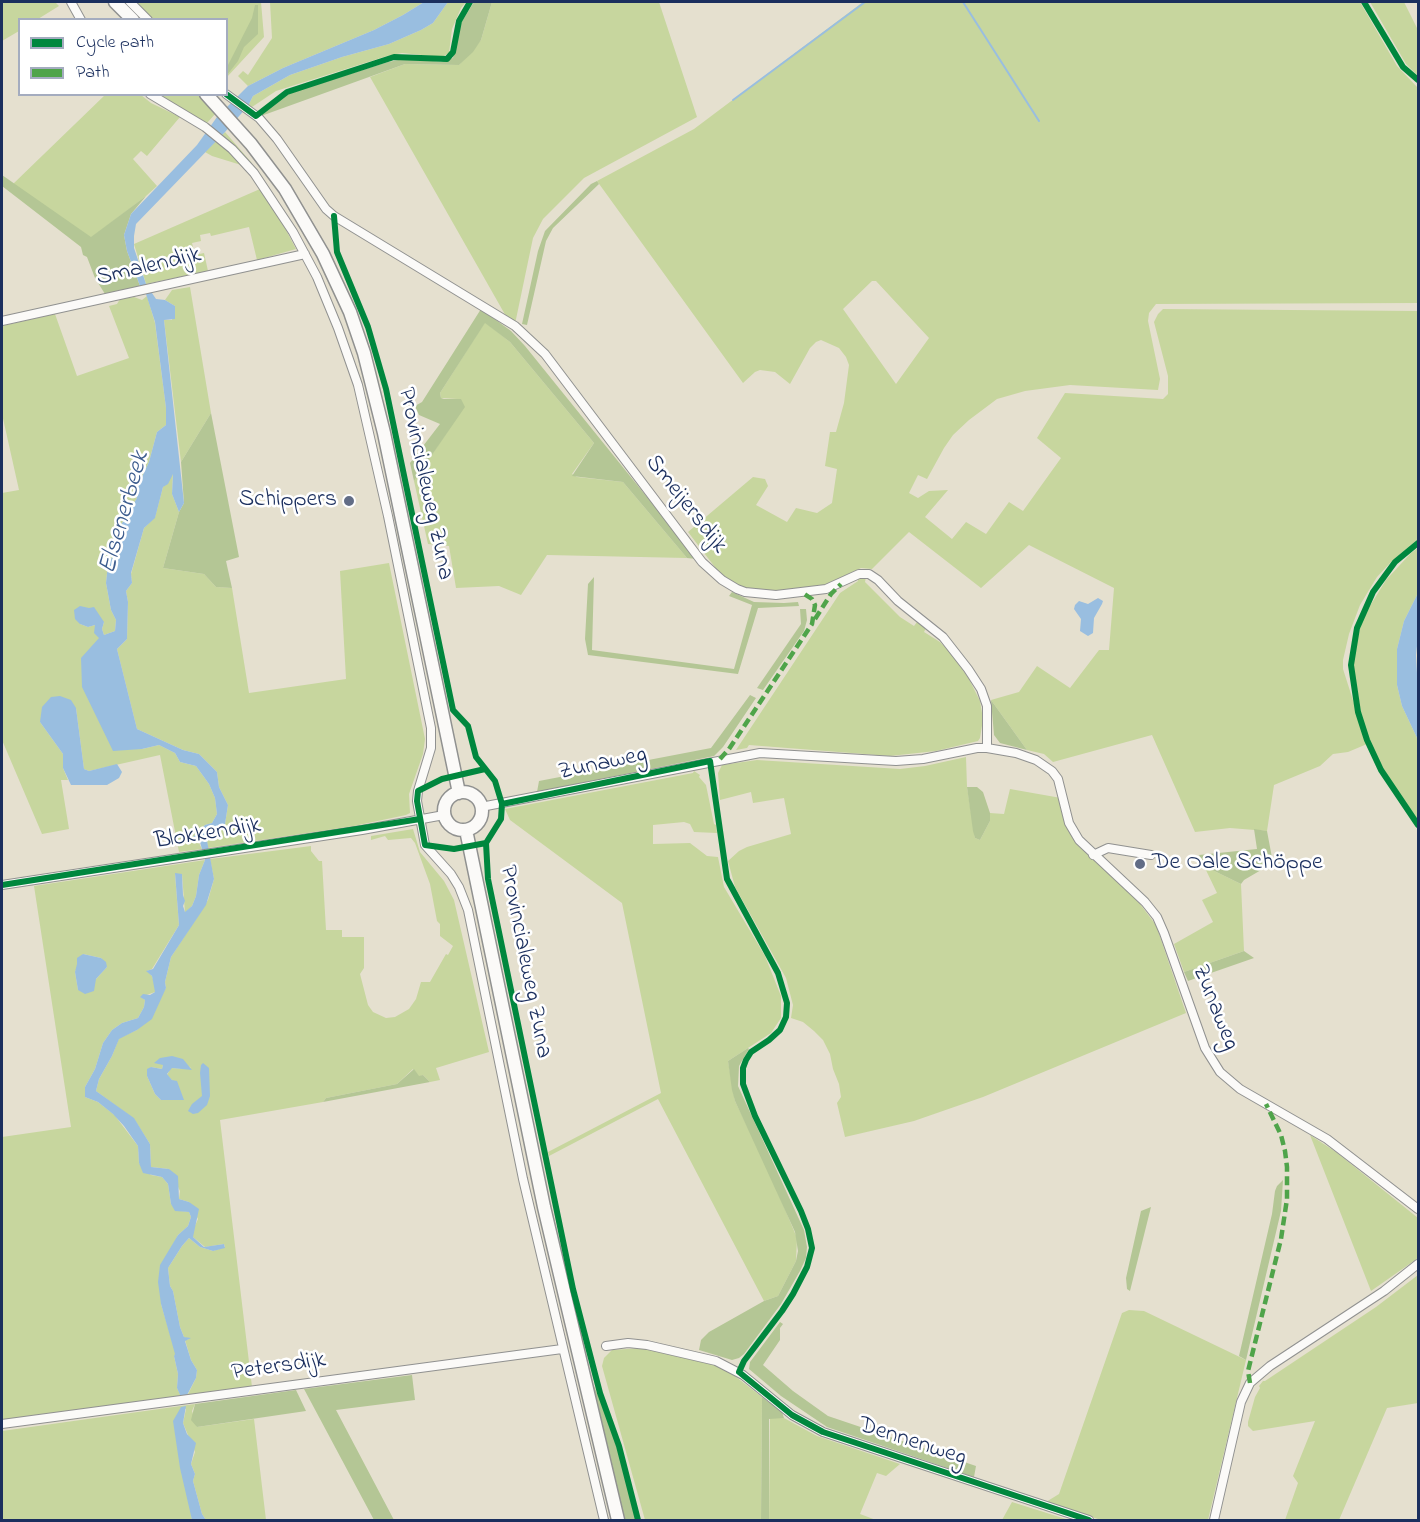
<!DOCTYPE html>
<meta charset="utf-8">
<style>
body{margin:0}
#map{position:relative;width:1420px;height:1522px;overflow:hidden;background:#e5e0cf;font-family:"Indie Flower",sans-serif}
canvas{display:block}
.frame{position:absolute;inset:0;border:3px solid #1b2f5e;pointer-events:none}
.legend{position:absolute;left:18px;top:18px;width:210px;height:78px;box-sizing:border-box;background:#fff;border:2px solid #a4acbf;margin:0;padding:8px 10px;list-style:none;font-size:18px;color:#1b2f5e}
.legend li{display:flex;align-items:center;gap:12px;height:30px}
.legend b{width:30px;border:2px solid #a4acbf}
</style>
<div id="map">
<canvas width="1420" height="1522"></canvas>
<div class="frame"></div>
<ul class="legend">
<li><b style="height:8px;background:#00873e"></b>Cycle path</li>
<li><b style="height:8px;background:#4fa44a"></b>Path</li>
</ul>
</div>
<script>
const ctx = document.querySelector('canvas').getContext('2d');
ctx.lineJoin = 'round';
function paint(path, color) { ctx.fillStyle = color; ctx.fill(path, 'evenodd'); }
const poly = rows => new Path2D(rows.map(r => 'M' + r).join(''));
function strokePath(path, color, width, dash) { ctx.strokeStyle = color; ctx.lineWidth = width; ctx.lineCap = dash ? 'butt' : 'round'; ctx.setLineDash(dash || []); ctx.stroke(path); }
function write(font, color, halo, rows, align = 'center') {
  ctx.font = font + ' "Indie Flower",sans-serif'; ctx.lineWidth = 5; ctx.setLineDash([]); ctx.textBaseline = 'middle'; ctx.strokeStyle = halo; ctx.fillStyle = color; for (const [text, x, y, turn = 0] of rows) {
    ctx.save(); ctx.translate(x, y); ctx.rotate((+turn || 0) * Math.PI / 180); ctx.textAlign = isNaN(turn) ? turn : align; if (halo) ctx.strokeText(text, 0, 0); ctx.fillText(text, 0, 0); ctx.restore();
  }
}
paint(poly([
 [2,2,55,2,59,6,38,19,20,20,19,31,2,41],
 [132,2,261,2,264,37,227,77,226,20,150,19],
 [270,2,424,2,403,15,374,30,283,68,248,86,238,76,243,71,248,75,272,38],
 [448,2,466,2,461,8,452,29,449,53,442,57,402,53,387,56,276,91,252,107,248,106,253,96,290,75,342,57,389,44,421,30,433,23],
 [492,2,659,2,697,117,584,178,543,219,533,238,515,324,507,318,370,77,405,64,459,65,481,40],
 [863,2,1360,2,1397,66,1418,88,1418,303,1156,304,1149,313,1148,321,1160,379,1158,390,1070,385,1025,391,997,399,969,420,953,435,944,448,927,479,918,475,909,493,918,498,929,491,948,490,925,517,952,539,966,522,986,534,1009,502,1023,511,1061,458,1037,438,1065,393,1163,399,1168,394,1168,376,1154,322,1158,314,1163,309,1418,311,1418,539,1391,562,1377,577,1360,605,1349,634,1343,660,1343,669,1367,744,1348,752,1333,754,1320,766,1274,785,1267,831,1230,828,1195,832,1152,735,1053,762,1044,754,1027,750,991,700,1019,692,1037,666,1070,688,1099,650,1109,650,1114,588,1029,545,981,588,909,532,872,569,861,568,820,587,775,592,753,591,749,588,743,590,721,575,688,532,753,477,765,479,768,486,756,505,787,522,796,508,817,513,832,503,837,469,825,466,830,432,836,432,844,403,849,365,846,357,839,348,821,340,816,342,810,348,790,384,775,372,760,370,755,372,743,383,597,181,694,129],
 [872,281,876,281,929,338,896,384,843,309],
 [1370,2,1404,2,1418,30,1418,76,1406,64],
 [105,95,141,95,151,103,180,117,147,156,141,151,133,159,157,186,146,196,91,238,13,184],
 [155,95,198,95,216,113,207,123],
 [225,132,251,162,254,169,212,156,205,152],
 [260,189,285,228,296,249,257,260,249,227,211,236,210,233,200,235,201,241,192,243,195,255,204,253,208,271,146,284,134,244],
 [190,287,211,413,181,462,164,320,172,320,175,306,165,300,172,290],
 [147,296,155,323,166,408,166,425,157,432,149,462,141,479,133,490,137,498,121,525,115,553,108,564,106,583,111,610,116,620,115,631,104,635,102,629,104,622,80,624,88,627,95,625,142,749,159,745,175,753,180,762,196,766,209,784,215,798,217,814,212,823,205,825,191,840,197,839,202,849,179,852,160,755,89,771,84,769,76,708,40,722,63,754,63,768,68,780,61,780,69,829,42,834,2,740,2,493,19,490,2,414,2,326,55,314,77,376,129,358,109,306,117,304,120,299,134,297,142,300],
 [485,322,510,342,594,443,572,474,577,477,623,482,687,558,547,555,521,595,499,586,456,588,449,546,428,544,414,481,449,429,457,399,441,398,440,393],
 [173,472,172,494,179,512,163,568,204,574,216,587,232,588,249,693,346,679,340,571,389,563,425,739,423,754,409,794,410,813,406,815,354,826,208,848,206,835,216,832,225,824,228,805,219,787,217,772,199,754,183,750,137,729,117,649,127,639,128,602,126,591,132,583,131,574,144,528,155,517,163,487],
 [1418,548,1418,593,1404,621,1397,649,1397,685,1402,706,1418,740,1418,821,1384,770,1368,739,1361,713,1353,664,1355,645,1362,622,1370,606,1386,580,1411,553],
 [857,577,866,577,865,582,900,617,914,626,917,622,926,628,924,632,940,642,951,653,969,679,980,701,983,719,980,738,978,741,936,751,890,756,749,745,747,748,736,750,840,593,858,581],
 [966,757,967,787,975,838,980,840,990,821,990,813,1004,814,1010,789,1061,798,1067,826,1075,840,1140,904,1156,925,1186,1013,983,1097,914,1121,845,1137,837,1103,841,1097,839,1084,833,1069,830,1054,823,1040,814,1031,803,1022,791,1018,793,1005,786,978,735,887,728,861,739,851,747,847,791,834,784,798,753,803,751,792,720,800,718,773,722,765,757,760,900,769,925,766],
 [694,771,700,775,699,777,706,785,714,824,716,825,717,833,694,832,690,824,684,822,653,825,653,844,690,843,707,856,718,857,724,887,765,956,781,996,781,1018,771,1033,728,1061,735,1101,769,1171,797,1238,796,1261,778,1296,764,1301,658,1099,549,1156,548,1152,661,1093,622,903,510,820,505,809,693,773],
 [413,829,420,852,444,881,454,900,489,1052,436,1068,440,1080,430,1082,423,1075,419,1077,413,1069,397,1084,326,1098,323,1102,220,1120,252,1387,187,1396,196,1378,197,1370,191,1360,185,1340,189,1339,184,1337,180,1327,173,1291,170,1286,168,1268,182,1246,189,1238,200,1247,213,1251,225,1247,224,1244,205,1247,193,1237,193,1230,198,1219,189,1202,179,1199,180,1191,169,1169,151,1167,150,1144,134,1119,96,1091,99,1079,112,1056,119,1038,137,1030,166,988,165,982,171,957,208,900,214,879,210,859,311,846,311,851,319,861,322,861,326,930,342,930,342,937,364,937,364,968,360,974,368,1005,373,1012,386,1018,395,1017,409,1009,416,999,421,982,430,982,446,954,448,955,453,946,440,936,440,924,437,921,430,884,415,843,411,838,388,840,385,836,371,840,371,836],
 [163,1065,191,1067,187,1069,171,1068,167,1075,172,1080,183,1100,161,1100,155,1094,147,1076,151,1067,162,1069],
 [205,860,199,875,196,896,192,906,185,913,182,874,175,874,179,925,152,969,147,971,152,976,155,986,155,992,141,997,145,1000,144,1007,138,1018,122,1023,112,1030,103,1043,95,1069,85,1087,85,1097,98,1102,121,1120,116,1117,138,1146,139,1163,151,1175,162,1177,168,1184,171,1204,181,1211,189,1212,191,1217,188,1226,178,1235,172,1248,161,1304,176,1354,174,1356,178,1374,177,1388,181,1396,2,1420,2,1137,71,1127,34,886],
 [83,954,101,958,107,967,96,979,78,990,75,972],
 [1204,866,1241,884,1244,951,1184,972,1174,944,1213,922,1202,900,1217,893],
 [1310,1135,1336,1152,1418,1218,1418,1258,1371,1291],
 [1418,1275,1418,1403,1387,1408,1339,1520,1285,1520,1298,1483,1293,1476,1315,1421,1253,1431,1248,1426,1248,1422,1255,1397,1260,1388,1259,1386,1263,1381,1265,1381,1376,1307],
 [1129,1310,1144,1311,1246,1360,1208,1520,1101,1520,1046,1502,1059,1494,1122,1313],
 [642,1348,723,1367,762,1397,761,1520,645,1520,602,1366,604,1358,612,1350],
 [195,1404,192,1411,197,1427,254,1419,266,1520,206,1520,202,1514,193,1481,195,1474,191,1464,195,1452,183,1423,186,1409,181,1407,192,1520,2,1520,2,1431],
 [770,1417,784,1418,817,1436,900,1464,886,1476,877,1473,860,1514,876,1520,769,1520],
 [1012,1502,1069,1520,1002,1520]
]), '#c7d69e');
paint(poly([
 [474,2,492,2,481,40,473,52,459,65,405,64,261,116,273,104,290,93,388,62,409,58,441,62,453,58,461,23],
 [255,5,258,5,258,34,244,47,238,61,227,75,227,67,252,18],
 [2,175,91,237,146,196,131,214,124,235,127,251,140,286,105,294,95,278,87,257,83,255,81,247,2,186],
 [597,181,599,184,553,228,546,241,527,325,522,324,538,251,545,231,591,184],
 [481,309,511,331,525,346,697,559,687,558,623,482,572,476,594,443,510,342,485,323,440,393,441,398,444,399,461,399,465,407,414,481,410,463,440,424,419,415,415,406,422,402],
 [211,413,239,557,226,561,232,588,216,587,204,574,163,568,179,512,184,503,181,462],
 [594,577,592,650,734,669,752,605,729,596,732,592,754,602,784,603,798,602,799,606,758,608,738,674,588,655,585,639,588,584],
 [800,609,806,609,807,620,804,631,763,690,757,688,801,624],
 [750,695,756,698,723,747,714,756,537,792,539,781,711,748],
 [991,700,1027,750,1000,743,994,735],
 [967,787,977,787,983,792,990,813,990,821,980,840,975,838,973,831],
 [1254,829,1267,831,1273,863,1244,880,1241,884,1204,866,1199,855,1257,849],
 [1244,951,1254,958,1188,981,1184,972],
 [748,1048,749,1049,739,1066,738,1086,804,1230,807,1247,806,1258,800,1271,781,1304,744,1354,739,1358,732,1360,699,1350,701,1340,709,1332,764,1301,778,1296,796,1261,798,1251,795,1232,735,1101,732,1090,728,1061],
 [414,1069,419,1076,423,1075,430,1082,323,1102,326,1098,397,1084],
 [1283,1180,1281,1211,1246,1360,1239,1356,1272,1214,1275,1191,1277,1186],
 [1151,1207,1130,1291,1127,1289,1126,1278,1141,1211],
 [780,1322,783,1324,780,1328,780,1340,763,1365,793,1391,828,1416,976,1466,974,1477,827,1427,781,1396,749,1369,750,1362],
 [412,1375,415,1400,336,1410,394,1520,374,1520,304,1389],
 [593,1384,604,1409,618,1451,636,1520,625,1520],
 [296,1390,306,1411,197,1427,191,1420,195,1404],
 [762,1397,782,1412,784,1418,769,1419,769,1520,761,1520]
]), '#b4c695');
paint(poly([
 [424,2,448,2,433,23,421,30,389,44,342,57,290,75,253,96,248,106,225,132,136,224,134,236,134,248,146,284,156,299,165,300,175,306,175,319,164,320,184,503,179,512,172,494,173,474,168,484,163,487,155,518,144,528,131,573,132,583,126,591,128,602,127,639,117,649,137,729,183,750,199,754,217,772,219,787,228,805,225,824,216,832,206,835,214,879,206,905,171,957,165,982,166,988,152,1019,137,1030,119,1039,112,1056,99,1079,96,1091,134,1118,150,1144,151,1167,169,1169,178,1176,179,1199,189,1202,199,1209,193,1237,204,1247,224,1244,225,1248,213,1251,200,1247,189,1238,182,1246,168,1268,170,1286,173,1291,180,1327,184,1337,191,1338,185,1341,191,1360,197,1370,196,1378,186,1397,181,1397,177,1388,178,1374,174,1356,175,1354,161,1304,158,1282,160,1265,178,1235,188,1226,191,1217,189,1212,175,1211,171,1204,168,1184,162,1177,143,1173,139,1163,138,1146,124,1126,113,1114,98,1102,85,1097,85,1087,95,1069,103,1043,112,1030,122,1023,138,1018,144,1007,145,1000,140,997,143,994,150,995,155,992,152,976,146,971,153,969,179,925,175,873,182,874,183,895,185,901,183,906,185,912,192,906,196,896,199,875,205,860,200,842,197,839,190,840,205,825,212,823,217,814,215,798,209,784,196,766,180,762,175,753,159,745,142,749,113,751,82,687,81,658,99,638,94,633,95,625,88,627,80,624,75,619,74,610,80,606,89,608,94,607,104,622,102,629,104,635,115,631,116,620,111,610,106,583,108,564,115,553,121,525,137,498,133,490,141,479,149,462,157,432,166,425,166,408,155,322,146,294,140,286,127,251,124,235,131,214,197,145,217,117,248,86,283,68,374,30,403,15],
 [1418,593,1418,637,1416,655,1418,691,1418,740,1402,706,1397,685,1397,649,1404,621],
 [1098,598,1103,601,1102,604,1094,618,1093,633,1088,636,1080,631,1081,619,1074,609,1075,605,1079,601,1088,604],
 [60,696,71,700,76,708,84,769,89,771,117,764,122,772,119,778,107,785,71,785,63,768,63,754,40,722,42,707,51,697],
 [83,954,101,958,106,962,107,967,96,979,94,991,85,994,78,990,75,972,77,964,77,958],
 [172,1056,183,1059,192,1070,172,1068,167,1074,172,1080,177,1081,184,1100,161,1100,155,1094,147,1076,147,1069,151,1067,162,1069,163,1065,154,1063,160,1058],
 [203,1063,209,1068,210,1096,207,1105,198,1113,193,1114,188,1111,192,1104,202,1096,200,1073,201,1065],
 [186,1406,183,1423,187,1434,196,1443,191,1464,195,1474,193,1481,202,1514,206,1520,192,1520,180,1468,173,1421,181,1407]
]), '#99bee0');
strokePath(poly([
 [963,2,1039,121],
 [733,100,865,2]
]), '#99bee0', 2);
const street = poly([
 [71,2,81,20],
 [130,2,148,20],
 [150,94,205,127,232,149,254,173,293,232,317,277,338,328,358,385,388,516,431,728,431,748,418,791,417,801,425,845,451,874,459,887,468,910,523,1179,604,1520],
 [226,94,259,118,277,139,326,209,334,216,515,326,545,354,702,562,722,580,737,589,745,592,776,595,826,589,859,574,869,574,878,580,898,601,943,637,968,669,981,689,987,706,987,748],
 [2,321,305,254],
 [481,807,760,753,896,761,923,759,977,748,987,748,1016,753,1036,760,1052,771,1058,779,1069,823,1079,840,1145,902,1157,917,1164,933,1205,1048,1220,1072,1240,1089,1327,1139,1418,1209],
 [1093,855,1108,848,1151,855],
 [2,885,362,830,444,815],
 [606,1346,628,1343,647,1345,716,1361,743,1375,792,1415,823,1432,1089,1520],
 [2,1424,562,1349],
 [1214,1520,1241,1402,1250,1383,1270,1366,1384,1291,1418,1264]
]);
const primary = poly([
 [115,2,133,20],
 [206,94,251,144,285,189,323,254,350,312,364,353,384,433,459,793],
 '444 811a19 19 0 1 1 38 0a19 19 0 1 1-38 0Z',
 [466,830,544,1207,618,1520]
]);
strokePath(street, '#909190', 10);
strokePath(primary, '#909190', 15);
strokePath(street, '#fbfaf8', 8);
strokePath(primary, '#fbfaf8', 12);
strokePath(poly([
 [815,619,831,594,841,584],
 [720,759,729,749,812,624,815,605,812,599,803,593],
 [1250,1383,1248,1371,1281,1239,1287,1199,1287,1167,1285,1151,1281,1135,1266,1104]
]), '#4fa44a', 4.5, [9, 4.5]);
strokePath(poly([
 [1364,2,1403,67,1418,80],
 [226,94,256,116,287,92,394,57,447,59,453,52,459,21,470,2],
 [334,216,337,252,368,327,386,389,453,710,468,726,476,757,495,781,502,804,501,819,486,843,488,879,573,1289,600,1393,619,1446,638,1520],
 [1418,543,1395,562,1373,592,1357,628,1351,665,1358,712,1367,740,1381,770,1418,825],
 [485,769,442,779,418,791,417,801,425,845,454,849,486,843],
 [502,804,710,761,727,879,778,973,787,1003,786,1017,780,1030,769,1040,751,1052,746,1060,743,1068,743,1084,755,1116,801,1211,808,1229,812,1248,807,1267,793,1294,782,1311,744,1361,739,1372,792,1415,823,1432,1089,1520],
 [2,885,420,819]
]), '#00873e', 6);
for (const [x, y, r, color] of [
 [349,501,6,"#626d86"],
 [1140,864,6,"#626d86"]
]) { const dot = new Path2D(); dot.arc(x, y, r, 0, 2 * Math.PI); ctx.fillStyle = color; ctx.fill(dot); strokePath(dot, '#fff', 2); }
write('24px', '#1b2f5e', '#fff', [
 ["Smalendijk",149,268,-13],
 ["Provincialeweg Zuna",424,484,78],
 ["Smeijersdijk",685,505,52],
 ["Zunaweg",603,765,-12],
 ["Blokkendijk",208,835,-9],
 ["Provincialeweg Zuna",524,962,79],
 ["Zunaweg",1214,1008,68],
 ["Petersdijk",279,1368,-8],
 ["Dennenweg",912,1443,18]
]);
write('24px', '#1b2f5e', '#fff', [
 ["Schippers",337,501],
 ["De Oale Schöppe",1152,864,"left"]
], 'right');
write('italic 26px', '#3c5c8e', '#fff', [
 ["Elsenerbeek",126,513,-74]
]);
</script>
